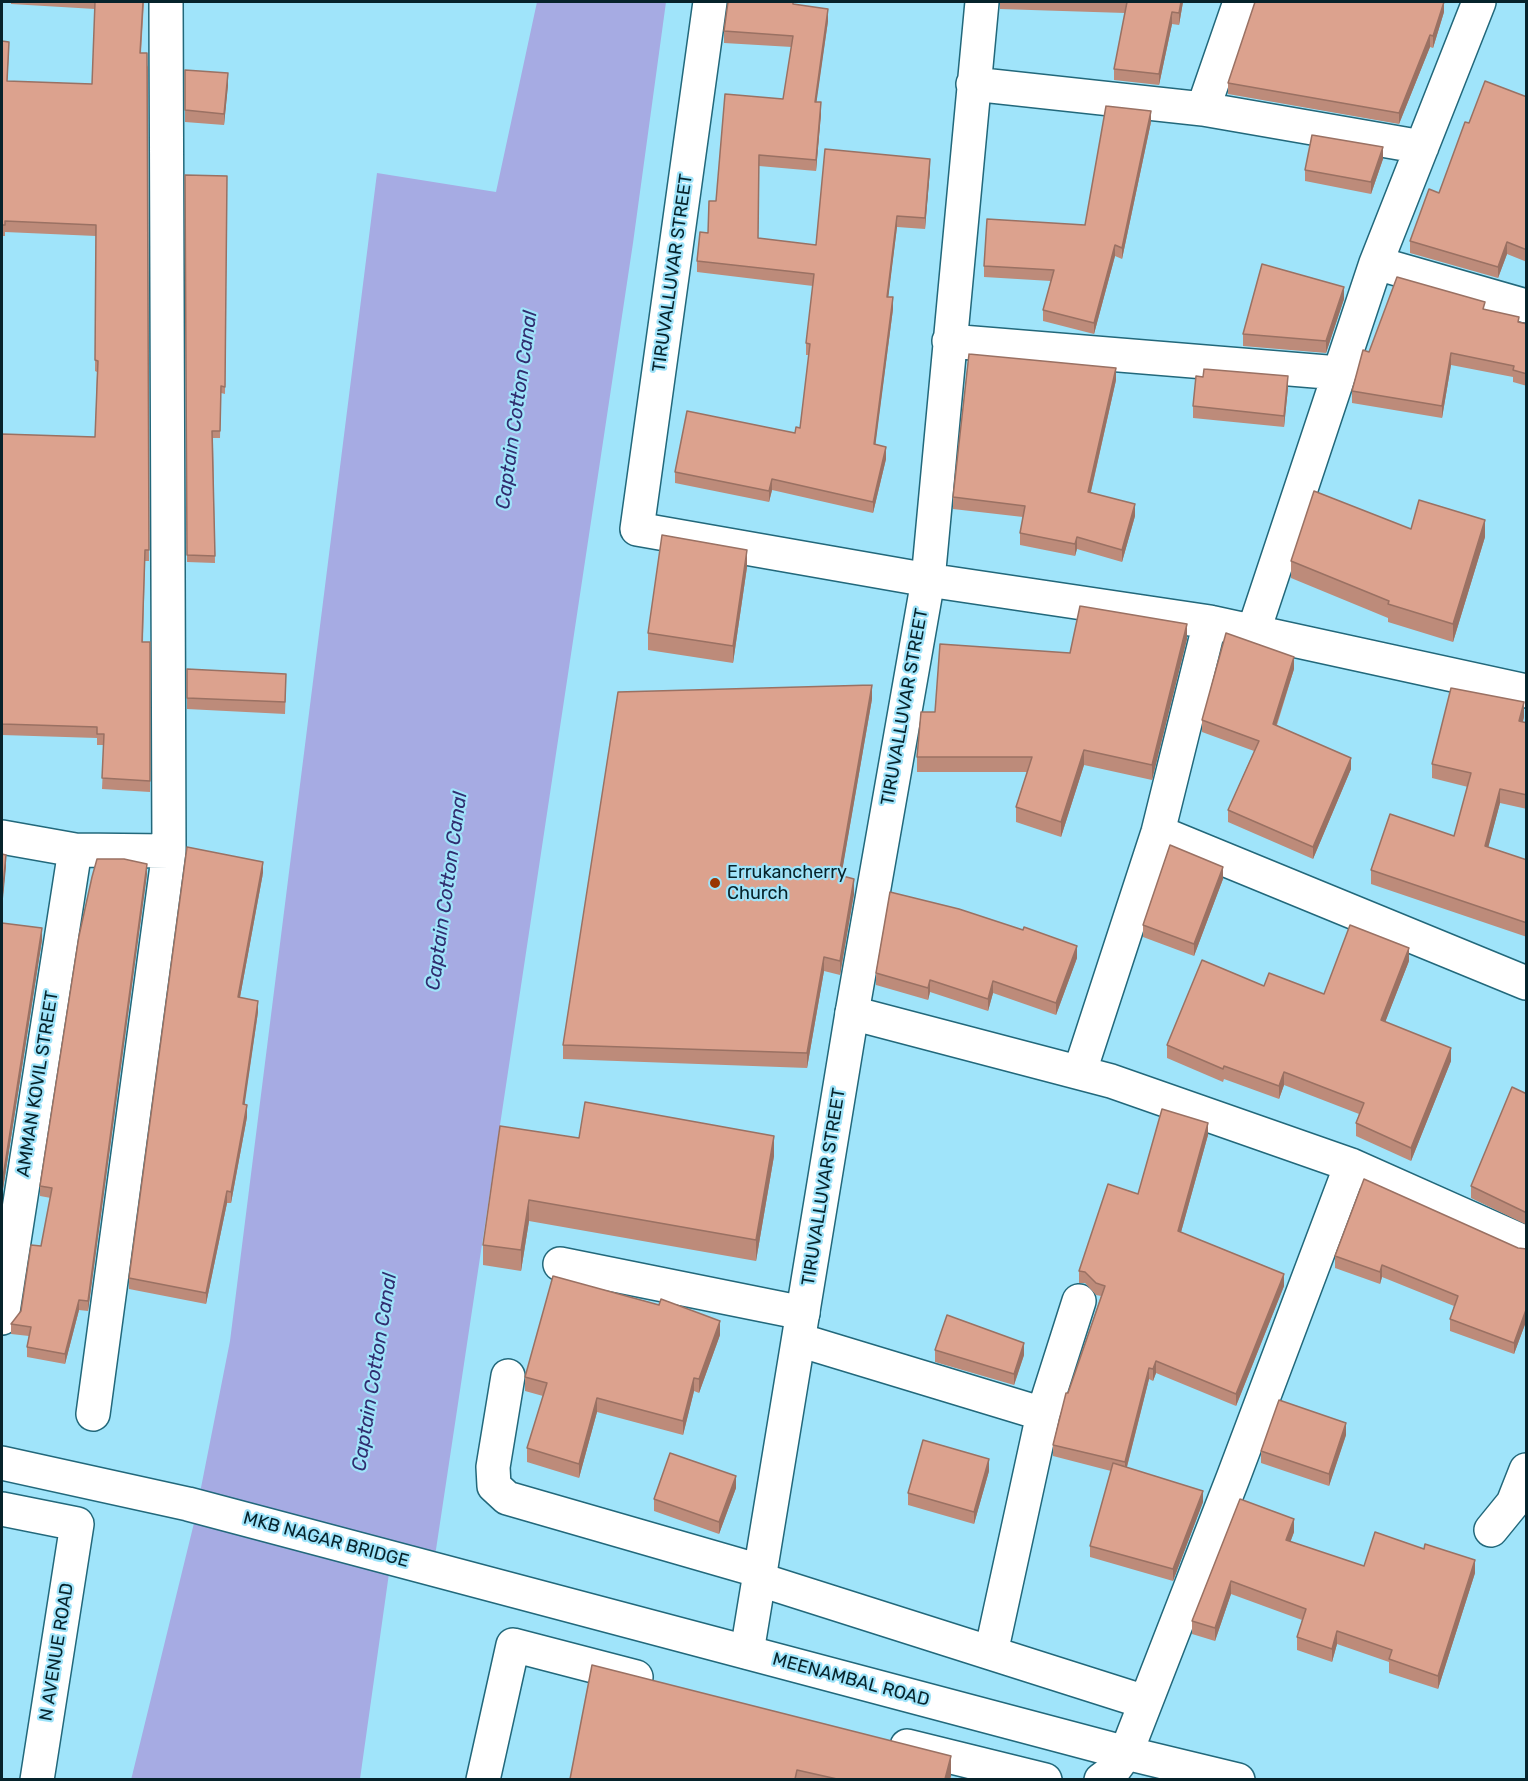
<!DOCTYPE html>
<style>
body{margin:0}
#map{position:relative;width:1528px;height:1781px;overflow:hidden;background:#a0e4fa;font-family:Rubik,sans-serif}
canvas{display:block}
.frame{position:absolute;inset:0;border:3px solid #06232b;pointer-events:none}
</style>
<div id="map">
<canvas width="1528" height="1781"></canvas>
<div class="frame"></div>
</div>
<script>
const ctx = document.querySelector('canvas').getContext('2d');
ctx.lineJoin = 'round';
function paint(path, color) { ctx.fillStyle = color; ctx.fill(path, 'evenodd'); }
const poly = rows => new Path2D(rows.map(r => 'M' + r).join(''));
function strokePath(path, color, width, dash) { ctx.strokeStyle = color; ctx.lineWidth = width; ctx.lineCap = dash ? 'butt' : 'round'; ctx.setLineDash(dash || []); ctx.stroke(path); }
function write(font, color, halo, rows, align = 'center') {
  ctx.font = font + ' Rubik,sans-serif'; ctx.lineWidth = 4.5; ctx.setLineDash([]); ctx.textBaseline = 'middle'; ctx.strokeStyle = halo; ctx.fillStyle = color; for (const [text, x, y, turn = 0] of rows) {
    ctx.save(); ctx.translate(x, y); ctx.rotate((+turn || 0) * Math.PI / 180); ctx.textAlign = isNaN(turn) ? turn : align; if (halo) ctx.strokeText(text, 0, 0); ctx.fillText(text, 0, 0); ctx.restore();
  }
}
paint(poly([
 [537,2,666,2,633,243,435,1556,392,1552,360,1779,131,1780,194,1523,230,1341,377,173,496,192]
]), '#a6abe3');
const minor = poly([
 [982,2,928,580,1210,622,1526,691],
 [973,84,1203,109,1240,2],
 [1203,109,1422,147],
 [1376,263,1526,306],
 [949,341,1339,373],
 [1253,633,1376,263,1479,2],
 [1158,832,1526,983],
 [2,837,75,850,169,851],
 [852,1013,1111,1081,1351,1165,1526,1243],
 [1080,1071,1158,832,1210,622],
 [560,1264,803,1313],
 [2,1318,75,850],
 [799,1340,1043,1414],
 [508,1376,493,1467,494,1486,507,1498,760,1571],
 [93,1414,169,851,166,2],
 [2,1509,77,1524,37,1780],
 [1491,1530,1513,1503,1526,1470],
 [761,1580,1145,1702],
 [991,1653,1043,1414,1079,1301],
 [907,1746,1045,1780],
 [483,1780,513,1645,636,1677],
 [1101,1780,1113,1771,1126,1753,1233,1478,1351,1165]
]);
const tertiary = poly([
 [710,2,637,529,928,580,852,1013,747,1652]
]);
const secondary = poly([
 [2,1463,188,1504,1126,1753,1238,1780]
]);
strokePath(minor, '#22687b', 36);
strokePath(tertiary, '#22687b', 36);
strokePath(secondary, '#22687b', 36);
strokePath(minor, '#fff', 33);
strokePath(tertiary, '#fff', 33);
strokePath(secondary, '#fff', 33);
paint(poly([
 [11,2,144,2,141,53,148,67,149,561,145,561,143,642,150,642,150,792,102,789,104,745,97,745,97,738,2,735,2,434,95,437,97,372,95,371,96,236,5,232,5,236,2,236,2,41,9,53,7,81,92,84,95,9,11,4],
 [1000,2,1183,2,1179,25,1172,24,1159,85,1114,80,1114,69,1125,13,1000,9],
 [793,4,828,21,816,102,821,114,816,171,759,166,758,238,816,245,930,170,925,229,897,227,888,297,893,309,875,445,886,459,873,513,772,490,769,502,675,483,675,472,795,433,800,428,809,355,806,355,806,343,813,286,697,272,697,261,708,233,716,201,783,99,792,47,724,43,724,31],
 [1444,12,1433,48,1430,47,1399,124,1228,94,1228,83],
 [185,70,228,85,224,125,185,122],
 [1527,97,1527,262,1507,254,1498,278,1410,253,1410,241,1439,193,1469,123],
 [1151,122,1122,259,1115,256,1094,334,1043,321,1043,310,1051,281,984,277,984,266,1085,225],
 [1383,159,1371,194,1305,181,1305,170],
 [185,175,227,176,225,394,221,393,220,438,213,438,215,563,187,562],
 [1344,299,1326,353,1243,346,1243,334],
 [1485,310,1527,324,1527,386,1513,382,1513,377,1451,365,1442,418,1352,403,1352,391,1369,352],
 [1116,380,1091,492,1135,516,1122,562,1077,549,1075,556,1020,545,1020,533,1023,517,953,509,953,497],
 [1288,388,1284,427,1193,418,1193,406],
 [1411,529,1485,537,1453,642,1388,622,1388,618,1291,578,1291,561],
 [747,567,733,663,648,650,648,633],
 [1187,639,1152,780,1084,765,1061,837,1016,822,1016,807,1027,772,917,772,917,757,935,712,1070,653],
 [187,669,286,686,285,714,187,709],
 [1294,669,1277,725,1351,769,1313,859,1228,822,1228,810,1254,751,1202,732,1202,720],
 [872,699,841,876,854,894,840,975,824,971,807,1068,563,1059,563,1045],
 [1524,717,1523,722,1527,723,1527,809,1500,803,1488,847,1527,860,1527,937,1371,884,1371,870,1454,836,1468,787,1432,778,1432,764],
 [263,873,240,997,258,1012,244,1105,247,1117,231,1203,227,1203,206,1304,129,1289,129,1278],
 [147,874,88,1311,79,1310,65,1364,27,1357,27,1347,29,1336,11,1334,11,1324,21,1311,41,1246,51,1198,40,1196,40,1186],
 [1223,879,1194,956,1143,937,1143,925],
 [2,923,42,940,3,1189,2,1189],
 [1077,958,1056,1015,993,993,988,1011,930,992,928,1000,876,985,876,973],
 [1409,961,1385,1022,1451,1061,1411,1161,1356,1136,1356,1123,1359,1114,1284,1085,1279,1099,1224,1079,1223,1082,1167,1058,1167,1045,1264,986,1324,994],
 [1527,1094,1527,1225,1471,1198,1471,1186],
 [1208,1135,1181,1232,1284,1286,1236,1406,1156,1373,1153,1381,1149,1379,1127,1467,1203,1502,1173,1581,1090,1557,1090,1546,1111,1471,1053,1456,1053,1445,1068,1393,1101,1296,1096,1295,1085,1283,1079,1283,1079,1271,1138,1194],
 [579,1138,774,1156,756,1261,529,1221,521,1271,483,1265,483,1245],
 [1518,1248,1527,1249,1527,1319,1514,1354,1450,1331,1450,1319,1454,1306,1382,1277,1380,1284,1335,1268,1335,1256],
 [720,1335,699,1393,694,1391,683,1435,597,1412,579,1478,527,1462,527,1448,543,1396,525,1391,525,1377],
 [935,1350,1024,1355,1014,1385,935,1362],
 [1346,1435,1329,1486,1261,1463,1261,1451],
 [989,1471,974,1524,908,1505,908,1493],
 [736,1488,719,1534,654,1511,654,1499],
 [1240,1499,1294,1532,1290,1542,1364,1566,1475,1573,1438,1689,1389,1673,1389,1662,1337,1644,1332,1662,1297,1650,1297,1637,1302,1620,1231,1594,1215,1641,1192,1634,1192,1621],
 [592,1665,951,1776,950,1779,570,1779]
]), '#bd8b7a');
paint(poly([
 [1181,2,1183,2,1179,25,1179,13],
 [1444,2,1444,12,1433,48,1433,36],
 [828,9,828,21,815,113,815,102],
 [1172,12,1172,24,1159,85,1159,74],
 [1430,35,1430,47,1399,124,1399,113],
 [228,73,228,85,224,125,224,114],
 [821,102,821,114,816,171,816,160],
 [1151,111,1151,122,1122,259,1122,248],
 [1383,147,1383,159,1371,194,1371,182],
 [930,159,930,170,925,229,925,218],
 [897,216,897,227,887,308,887,297],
 [1507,242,1507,254,1498,278,1498,267],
 [1115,245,1115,256,1094,334,1094,323],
 [1344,287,1344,299,1326,353,1326,341],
 [893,297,893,309,874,456,874,444],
 [1451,353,1451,365,1442,418,1442,406],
 [1116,368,1116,380,1088,504,1088,492],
 [1288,376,1288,388,1284,427,1284,416],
 [886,447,886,459,873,513,873,502],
 [772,479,772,490,769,502,769,491],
 [1135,504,1135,516,1122,562,1122,550],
 [1485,520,1485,537,1453,642,1453,624],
 [1077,537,1077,549,1075,556,1075,544],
 [747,550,747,567,733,663,733,646],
 [1187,624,1187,639,1152,780,1152,765],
 [1294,657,1294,669,1273,735,1273,724],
 [872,685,872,699,839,889,839,875],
 [1524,702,1524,717,1519,736,1519,721],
 [1084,750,1084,765,1061,837,1061,822],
 [1351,758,1351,769,1313,859,1313,847],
 [1500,789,1500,803,1485,860,1485,846],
 [6,855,6,867,2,909,2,897],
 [263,862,263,873,238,1008,238,997],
 [147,864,147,874,88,1311,88,1301],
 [1223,867,1223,879,1194,956,1194,944],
 [854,879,854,894,840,975,840,961],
 [42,928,42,940,3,1189,3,1177],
 [1077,946,1077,958,1056,1015,1056,1003],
 [1409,948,1409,961,1381,1033,1381,1020],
 [824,957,824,971,807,1068,807,1053],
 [930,980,930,992,928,1000,928,988],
 [993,981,993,993,988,1011,988,999],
 [258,1001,258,1012,243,1116,243,1104],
 [1451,1048,1451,1061,1411,1161,1411,1148],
 [1284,1072,1284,1085,1279,1099,1279,1086],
 [247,1105,247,1117,231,1203,231,1192],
 [1208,1123,1208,1135,1178,1243,1178,1231],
 [774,1136,774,1156,756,1261,756,1240],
 [227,1191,227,1203,206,1304,206,1293],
 [529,1200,529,1221,521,1271,521,1250],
 [1382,1265,1382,1277,1380,1284,1380,1272],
 [1284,1274,1284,1286,1236,1406,1236,1394],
 [79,1300,79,1310,65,1364,65,1354],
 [1527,1307,1527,1319,1514,1354,1514,1343],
 [720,1321,720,1335,699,1393,699,1379],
 [1024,1343,1024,1355,1014,1385,1014,1374],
 [1156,1361,1156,1373,1153,1381,1153,1369],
 [1149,1368,1149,1379,1125,1474,1125,1462],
 [694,1378,694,1391,683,1435,683,1421],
 [597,1398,597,1412,579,1478,579,1464],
 [1346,1423,1346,1435,1329,1486,1329,1474],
 [989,1459,989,1471,974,1524,974,1512],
 [736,1476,736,1488,719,1534,719,1522],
 [1203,1491,1203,1502,1173,1581,1173,1569],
 [1294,1519,1294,1532,1286,1554,1286,1540],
 [1475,1560,1475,1573,1438,1689,1438,1676],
 [1231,1581,1231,1594,1215,1641,1215,1628],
 [1337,1631,1337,1644,1332,1662,1332,1649],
 [951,1756,951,1776,950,1779,945,1779]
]), '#9a7163');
const building = poly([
 [95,2,143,2,140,53,147,53,149,550,145,550,142,642,150,642,150,781,102,778,104,734,97,734,97,727,2,724,2,434,95,437,98,361,95,360,96,225,5,221,5,225,2,225,2,41,9,42,7,81,92,84,95,2],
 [728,2,793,2,793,4,828,9,815,102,821,102,816,160,759,155,758,238,816,245,825,149,930,159,925,218,897,216,887,297,893,297,874,444,886,447,873,502,772,479,769,491,675,472,687,411,795,433,796,427,800,428,810,344,806,343,814,274,697,261,700,232,708,233,709,201,716,201,725,94,783,99,793,36,724,31,728,2],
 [1126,2,1181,2,1179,13,1172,12,1159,74,1114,69,1127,2,1126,2],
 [1255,2,1444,2,1433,36,1430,35,1399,113,1228,83,1255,2],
 [185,70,228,73,224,114,185,110,185,70],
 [1485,81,1527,97,1527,250,1507,242,1498,267,1410,241,1429,189,1439,193,1465,122,1469,123,1485,81],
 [1106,106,1151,111,1122,248,1115,245,1094,323,1043,310,1054,270,984,266,987,219,1085,225,1106,106],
 [1312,135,1383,147,1371,182,1305,170,1312,135],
 [185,175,227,176,225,387,221,386,220,431,212,431,215,556,187,555,185,175],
 [1262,264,1344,287,1326,341,1243,334,1262,264],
 [1397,277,1485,302,1483,309,1519,317,1518,322,1527,324,1527,374,1513,370,1514,366,1451,353,1442,406,1352,391,1363,350,1369,352,1397,277],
 [969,354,1116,368,1088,492,1135,504,1122,550,1077,537,1075,544,1020,533,1025,506,953,497,969,354],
 [1204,369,1288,376,1284,416,1193,406,1196,376,1203,377,1204,369],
 [1314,491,1411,529,1419,500,1485,520,1453,624,1388,604,1389,601,1291,561,1314,491],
 [662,535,747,550,733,646,648,633,662,535],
 [1080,606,1187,624,1152,765,1084,750,1061,822,1016,807,1032,757,917,757,921,712,935,712,940,644,1070,653,1080,606],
 [1226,633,1294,657,1273,724,1351,758,1313,847,1228,810,1259,741,1202,720,1226,633],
 [187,669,286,674,285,702,187,698,187,669],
 [872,685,839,875,854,879,840,961,824,957,807,1053,563,1045,618,692,872,685],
 [1451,688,1524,702,1519,721,1527,723,1527,795,1500,789,1485,846,1527,860,1527,923,1371,870,1390,814,1454,836,1471,773,1432,764,1451,688],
 [1170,845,1223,867,1194,944,1143,925,1170,845],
 [187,847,263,862,238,997,258,1001,243,1104,247,1105,231,1192,227,1191,206,1293,129,1278,187,847],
 [2,854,6,855,2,897,2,854],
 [97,859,124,859,147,864,88,1301,79,1300,65,1354,27,1347,31,1327,11,1324,21,1311,31,1245,41,1246,52,1188,40,1186,79,936,92,877,97,859],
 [890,892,959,909,1023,930,1024,927,1077,946,1056,1003,993,981,988,999,930,980,928,988,876,973,890,892],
 [2,923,42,928,3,1177,2,1177,2,923],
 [1350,925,1409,948,1381,1020,1451,1048,1411,1148,1356,1123,1364,1103,1284,1072,1279,1086,1224,1066,1223,1069,1167,1045,1202,960,1264,986,1269,973,1324,994,1350,925],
 [1512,1087,1527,1094,1527,1213,1471,1186,1512,1087],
 [585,1102,774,1136,756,1240,529,1200,521,1250,483,1245,500,1126,579,1138,585,1102],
 [1162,1109,1208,1123,1178,1231,1284,1274,1236,1394,1156,1361,1153,1369,1149,1368,1125,1462,1053,1445,1066,1393,1068,1393,1105,1286,1096,1283,1085,1272,1079,1271,1108,1184,1138,1194,1162,1109],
 [1364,1179,1518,1248,1527,1249,1527,1307,1514,1343,1450,1319,1458,1296,1382,1265,1380,1272,1335,1256,1364,1179],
 [553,1276,659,1305,661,1299,720,1321,699,1379,694,1378,683,1421,597,1398,579,1464,527,1448,547,1383,525,1377,553,1276],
 [947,1315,1024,1343,1014,1374,935,1350,947,1315],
 [1279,1400,1346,1423,1329,1474,1261,1451,1279,1400],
 [923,1440,989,1459,974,1512,908,1493,923,1440],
 [670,1453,736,1476,719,1522,654,1499,670,1453],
 [1113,1463,1203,1491,1173,1569,1090,1546,1113,1463],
 [1240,1499,1294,1519,1286,1540,1364,1566,1375,1532,1424,1549,1425,1544,1475,1560,1438,1676,1389,1659,1392,1650,1337,1631,1332,1649,1297,1637,1306,1609,1231,1581,1215,1628,1192,1621,1240,1499],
 [592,1665,951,1756,945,1779,837,1779,797,1770,795,1779,570,1779,592,1665]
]);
paint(building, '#dca28e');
strokePath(building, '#9a7163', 1.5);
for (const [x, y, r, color] of [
 [715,883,6,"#993502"]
]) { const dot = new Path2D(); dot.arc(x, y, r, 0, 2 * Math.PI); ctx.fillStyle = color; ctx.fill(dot); strokePath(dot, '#a0e4fa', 2); }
write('18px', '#06232b', '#a0e4fa', [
 ["TIRUVALLUVAR STREET",673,273,-82],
 ["TIRUVALLUVAR STREET",905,707,-80],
 ["AMMAN KOVIL STREET",38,1084,-81],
 ["TIRUVALLUVAR STREET",824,1187,-81],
 ["MKB NAGAR BRIDGE",326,1540,15],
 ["N AVENUE ROAD",57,1652,-81],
 ["MEENAMBAL ROAD",851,1680,15]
]);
write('18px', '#06232b', '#a0e4fa', [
 ["Errukancherry",727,873],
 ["Church",727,894]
], 'left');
write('italic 20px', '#302d6f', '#a0e4fa', [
 ["Captain Cotton Canal",517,410,-82],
 ["Captain Cotton Canal",447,891,-82],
 ["Captain Cotton Canal",375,1372,-81]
]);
</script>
